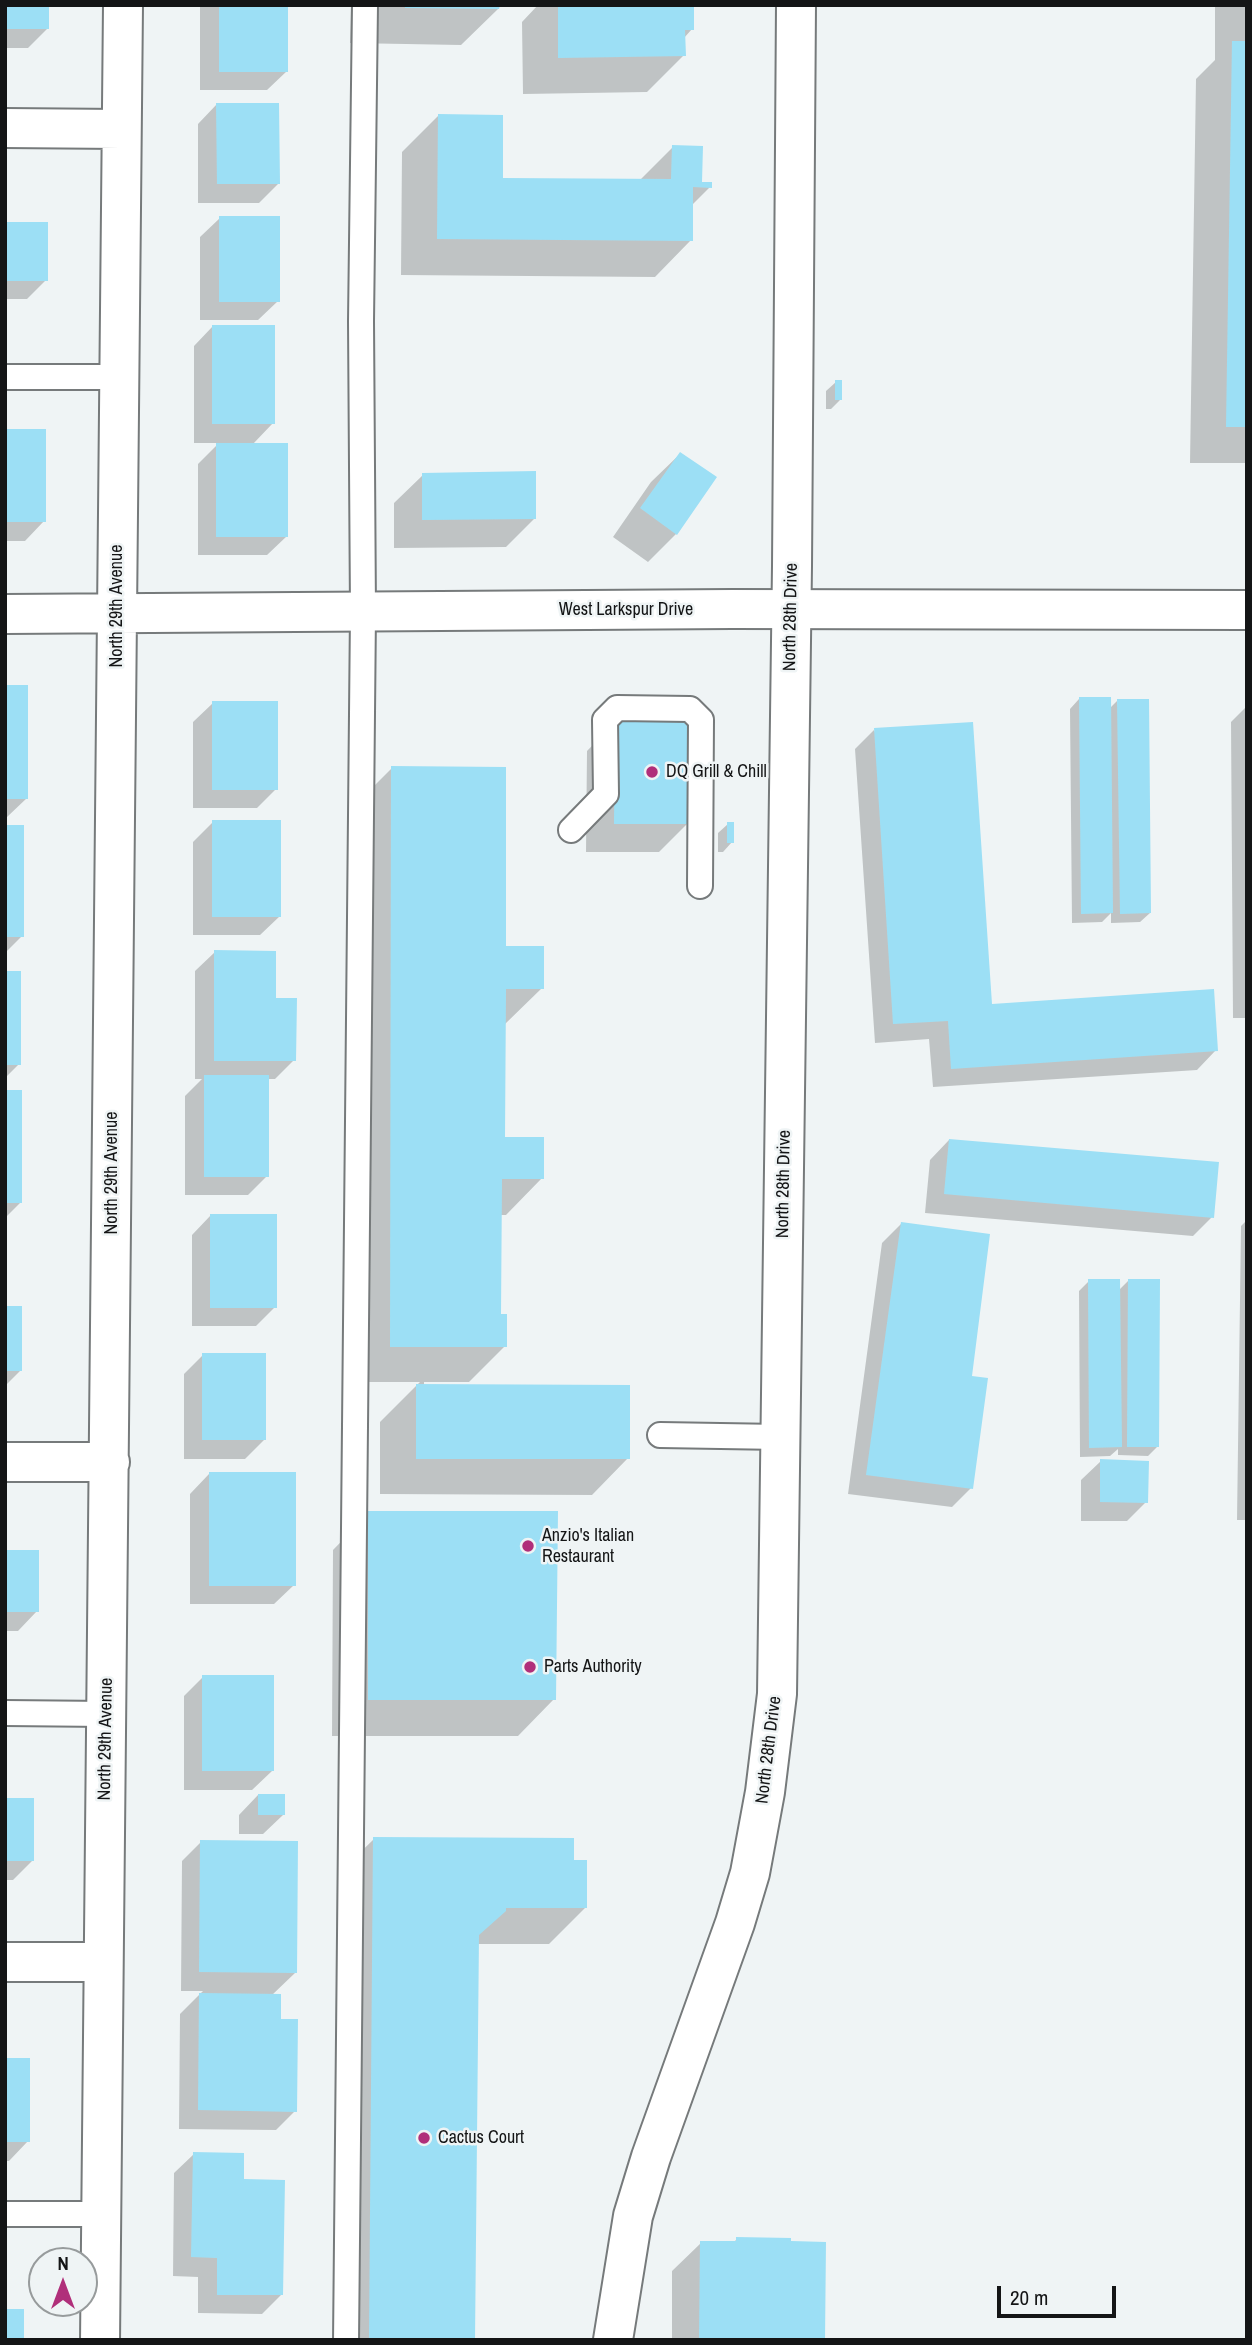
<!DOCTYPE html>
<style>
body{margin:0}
#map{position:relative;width:1252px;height:2345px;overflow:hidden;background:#eff4f5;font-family:"Archivo Narrow",sans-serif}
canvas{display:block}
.frame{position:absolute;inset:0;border:7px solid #141516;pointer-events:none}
.north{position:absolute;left:28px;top:2247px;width:70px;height:70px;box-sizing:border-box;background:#eff4f5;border:2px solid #979b9c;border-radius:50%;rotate:0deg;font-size:19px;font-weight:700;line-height:28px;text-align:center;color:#141516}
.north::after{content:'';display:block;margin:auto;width:24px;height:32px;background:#b02f7a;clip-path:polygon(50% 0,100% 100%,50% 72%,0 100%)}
.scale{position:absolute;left:997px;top:2286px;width:119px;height:32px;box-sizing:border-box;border:4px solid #141516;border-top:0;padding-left:9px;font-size:21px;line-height:24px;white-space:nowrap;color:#141516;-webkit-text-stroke:5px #eff4f5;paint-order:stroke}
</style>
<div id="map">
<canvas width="1252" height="2345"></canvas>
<div class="frame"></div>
<div class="north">N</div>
<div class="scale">20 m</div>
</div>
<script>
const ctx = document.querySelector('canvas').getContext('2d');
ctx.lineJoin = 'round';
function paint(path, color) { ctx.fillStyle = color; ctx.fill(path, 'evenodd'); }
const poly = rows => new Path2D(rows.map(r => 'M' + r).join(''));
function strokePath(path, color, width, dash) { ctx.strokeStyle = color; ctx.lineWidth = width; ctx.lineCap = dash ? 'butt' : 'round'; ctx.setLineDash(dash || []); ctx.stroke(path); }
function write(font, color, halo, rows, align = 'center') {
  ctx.font = font + ' "Archivo Narrow",sans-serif'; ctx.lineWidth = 5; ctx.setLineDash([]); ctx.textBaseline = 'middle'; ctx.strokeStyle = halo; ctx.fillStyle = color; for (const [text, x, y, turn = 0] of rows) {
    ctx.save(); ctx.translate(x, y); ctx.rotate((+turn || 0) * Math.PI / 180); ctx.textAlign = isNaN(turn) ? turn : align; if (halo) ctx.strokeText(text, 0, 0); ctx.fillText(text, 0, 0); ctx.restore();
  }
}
paint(poly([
 [5,5,48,28,28,48,5,48],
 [200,5,287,5,287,71,267,90,200,90],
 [351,5,498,5,498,9,461,45,350,43],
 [538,5,692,5,692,29,684,38,684,55,647,92,523,94,522,22],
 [1215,5,1247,5,1247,463,1190,463,1196,79,1215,60],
 [217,104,278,184,259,203,198,203,198,124],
 [438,116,501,180,639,181,673,147,700,184,710,187,691,206,691,240,655,277,401,275,402,152],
 [220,218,278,301,258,320,200,320,200,237],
 [5,224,46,280,27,299,5,299],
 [213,326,273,423,253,444,287,536,267,555,198,555,198,464,219,443,194,443,194,346],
 [836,382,840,400,831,409,826,409,826,391],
 [5,431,44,521,25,541,5,541],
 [680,454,676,534,648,562,613,537,651,482],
 [423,475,535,518,506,547,394,548,394,503],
 [5,687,27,798,7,817,5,817],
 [1079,699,1109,709,1117,701,1150,913,1140,922,1111,923,1111,913,1102,922,1072,923,1070,709],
 [213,703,276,789,257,808,193,808,193,722],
 [1247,706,1247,1018,1233,1018,1231,722],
 [615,722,687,824,659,852,586,852,587,751],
 [874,730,990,1006,1216,1050,1197,1070,933,1087,929,1039,875,1043,855,749],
 [392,768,504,948,542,988,504,1025,503,1138,542,1178,506,1215,500,1215,499,1316,505,1346,469,1382,424,1382,424,1386,628,1458,592,1495,380,1494,380,1422,420,1382,354,1382,355,805],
 [213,822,280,916,260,935,193,935,193,842],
 [728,824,732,842,723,852,718,852,718,833],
 [5,827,22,936,5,953],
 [215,952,294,1060,275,1079,267,1079,267,1176,248,1195,185,1195,185,1096,202,1079,195,1079,195,971],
 [5,972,19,1064,5,1078],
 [5,1092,21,1202,5,1218],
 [949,1140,1212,1217,1193,1236,925,1213,930,1160],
 [211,1215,275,1307,256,1326,192,1326,192,1235],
 [1247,1220,1247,1520,1237,1520,1241,1226],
 [901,1224,970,1377,971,1488,952,1507,848,1494,882,1243],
 [1089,1281,1119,1290,1128,1281,1157,1447,1148,1456,1118,1455,1118,1449,1110,1456,1080,1457,1079,1291],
 [5,1308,21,1370,5,1386],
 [203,1355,265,1439,245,1459,184,1459,184,1374],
 [1101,1461,1146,1502,1127,1521,1081,1521,1081,1480],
 [209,1474,294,1585,274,1604,190,1604,190,1494],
 [369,1513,554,1699,518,1736,332,1736,333,1550],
 [5,1552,37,1611,18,1631,5,1631],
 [203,1677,272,1771,252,1790,184,1790,184,1696],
 [258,1795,283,1815,263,1834,239,1834,239,1815],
 [5,1799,33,1860,13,1880,5,1880],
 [374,1839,573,1862,585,1908,549,1944,477,1944,474,2340,333,2340,337,1875],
 [201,1842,295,1973,272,1995,280,2021,295,2111,276,2130,179,2129,180,2014,203,1991,181,1991,182,1861],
 [5,2059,28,2141,9,2161,5,2161],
 [194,2154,242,2181,281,2295,262,2314,198,2313,198,2277,173,2276,174,2173],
 [737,2239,824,2340,672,2340,672,2271,701,2243,733,2243]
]), '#0003');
paint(poly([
 [5,5,49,5,49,29,5,29],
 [219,5,288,5,288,72,219,72],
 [405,5,500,5,499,9,405,8],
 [558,5,694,5,694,30,685,30,686,56,558,58],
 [1232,41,1247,41,1247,427,1226,427],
 [216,103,279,103,280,184,217,184],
 [438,114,503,115,503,178,671,179,672,145,703,146,702,182,712,182,712,188,693,187,693,241,437,239],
 [219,216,280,216,280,302,219,302],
 [5,222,48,222,48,281,5,281],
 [212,325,275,325,275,424,212,424],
 [835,380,842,380,842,400,835,400],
 [5,429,46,429,46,522,5,522],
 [216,443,288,443,288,537,216,537],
 [680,452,717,477,677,535,640,508],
 [536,471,536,519,422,520,422,473],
 [5,685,28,685,28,799,5,799],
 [1079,697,1111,697,1113,913,1081,914],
 [1117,699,1149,699,1151,913,1120,914],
 [212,701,278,701,278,790,212,790],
 [615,720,690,721,689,824,614,824],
 [973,722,992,1004,1214,989,1218,1051,951,1069,948,1021,893,1024,874,728],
 [391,766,506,767,506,946,544,946,544,989,506,989,505,1137,544,1137,544,1179,502,1179,501,1314,507,1314,507,1347,390,1347],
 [212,820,281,820,281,917,212,917],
 [727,822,734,822,734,843,727,843],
 [5,825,24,825,24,937,5,937],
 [214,950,276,951,276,998,297,998,296,1061,214,1061],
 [5,971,21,971,21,1065,5,1065],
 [204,1075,269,1075,269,1177,204,1177],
 [5,1090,22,1090,22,1203,5,1203],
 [949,1139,1219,1162,1214,1218,944,1194],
 [210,1214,277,1214,277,1308,210,1308],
 [901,1222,990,1234,972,1376,988,1378,973,1489,866,1475],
 [1088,1279,1120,1279,1122,1447,1089,1448],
 [1128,1279,1160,1279,1159,1447,1127,1447],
 [5,1306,22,1306,22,1371,5,1371],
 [202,1353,266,1353,266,1440,202,1440],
 [416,1384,630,1385,630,1459,416,1459],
 [1100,1459,1149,1461,1148,1503,1100,1502],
 [209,1472,296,1472,296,1586,209,1586],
 [368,1511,558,1511,556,1700,368,1700],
 [5,1550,39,1550,39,1612,5,1612],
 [202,1675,274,1675,274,1771,202,1771],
 [258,1794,285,1794,285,1815,258,1815],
 [5,1798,34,1798,34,1861,5,1861],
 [373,1837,574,1838,574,1860,587,1860,587,1908,506,1908,506,1911,479,1935,475,2340,369,2340],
 [200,1840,298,1841,297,1973,199,1972],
 [199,1993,281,1994,281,2019,298,2019,297,2112,198,2110],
 [5,2058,30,2058,30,2142,5,2142],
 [193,2152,244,2153,244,2179,285,2180,283,2295,217,2295,217,2258,191,2257],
 [736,2237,791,2238,791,2241,826,2242,825,2340,699,2340,700,2241,736,2241],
 [5,2309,24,2309,24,2340,5,2340]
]), '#9cdff5');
const lane = poly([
 [5,377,119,377],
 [571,830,606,794,605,720,617,708,690,709,701,720,700,886],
 [660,1435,781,1437],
 [5,1713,107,1714],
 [5,2214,100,2214],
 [346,2340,363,612,361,321,365,5]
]);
const street = poly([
 [5,128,121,129],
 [5,614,732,609,1247,610],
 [5,1462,110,1462],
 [5,1962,103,1962],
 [100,2340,123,5]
]);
const secondary = poly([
 [613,2340,633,2216,651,2157,735,1923,750,1873,765,1792,777,1694,792,566,796,5]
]);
strokePath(lane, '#767a7b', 28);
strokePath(street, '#767a7b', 42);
strokePath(secondary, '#767a7b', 42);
strokePath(lane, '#fff', 24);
strokePath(street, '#fff', 38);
strokePath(secondary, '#fff', 38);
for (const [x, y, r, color] of [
 [652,772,7,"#b02f7a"],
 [528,1546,7,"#b02f7a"],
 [530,1667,7,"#b02f7a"],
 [424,2138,7,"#b02f7a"]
]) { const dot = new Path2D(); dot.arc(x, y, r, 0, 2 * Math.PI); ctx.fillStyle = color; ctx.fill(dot); strokePath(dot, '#eff4f5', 2.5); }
write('18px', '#141516', '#eff4f5', [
 ["North 29th Avenue",117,606,-90],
 ["West Larkspur Drive",626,610],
 ["North 28th Drive",791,617,-89],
 ["North 29th Avenue",112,1173,-90],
 ["North 28th Drive",784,1184,-89],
 ["North 29th Avenue",106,1739,-89],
 ["North 28th Drive",769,1750,-83]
]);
write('18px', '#141516', '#eff4f5', [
 ["DQ Grill & Chill",666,772],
 ["Anzio's Italian",542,1536],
 ["Restaurant",542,1557],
 ["Parts Authority",544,1667],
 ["Cactus Court",438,2138]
], 'left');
</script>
